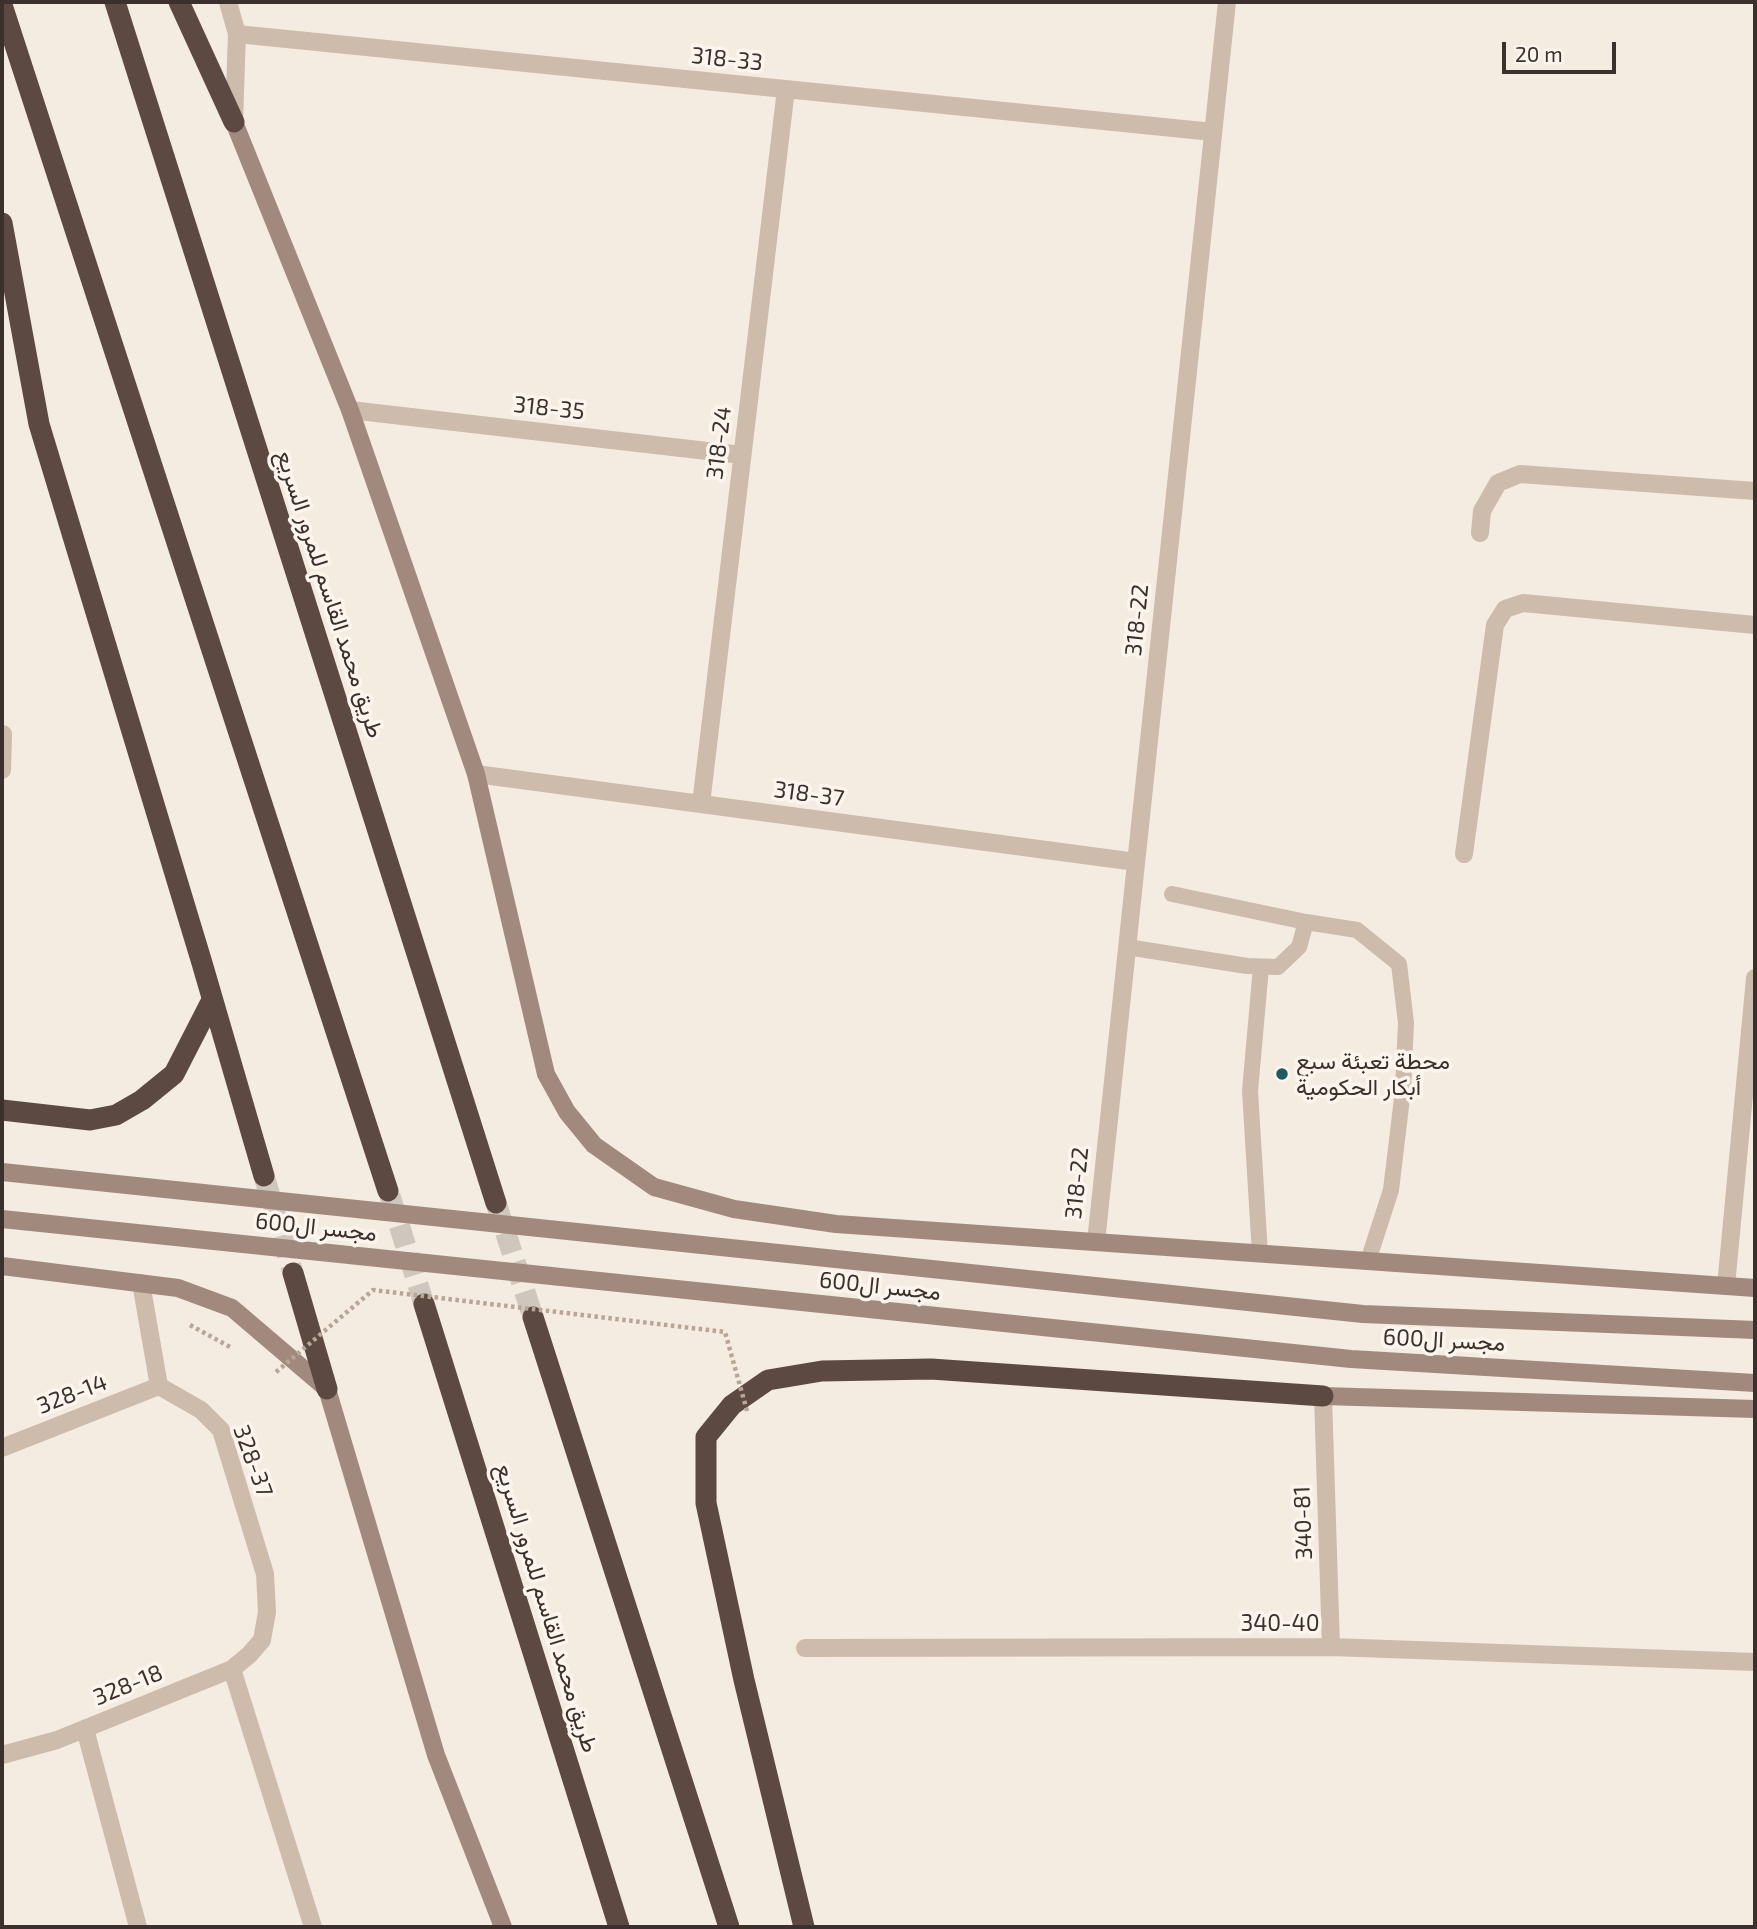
<!DOCTYPE html>
<meta charset="utf-8">
<style>
body{margin:0}
#map{position:relative;width:1757px;height:1929px;overflow:hidden;background:#f4ebe1;font-family:"Exo 2",sans-serif}
canvas{display:block}
.frame{position:absolute;inset:0;border:4px solid #3b302b;pointer-events:none}
.scale{position:absolute;left:1502px;top:42px;width:114px;height:32px;box-sizing:border-box;border:4px solid #3b302b;border-top:0;padding-left:9px;font-size:21px;line-height:24px;white-space:nowrap;color:#3b302b;-webkit-text-stroke:5px #fbf5ee;paint-order:stroke}
</style>
<div id="map">
<canvas width="1757" height="1929"></canvas>
<div class="frame"></div>
<div class="scale">20 m</div>
</div>
<script>
const ctx = document.querySelector('canvas').getContext('2d');
ctx.lineJoin = 'round';
const poly = rows => new Path2D(rows.map(r => 'M' + r).join(''));
function strokePath(path, color, width, dash) { ctx.strokeStyle = color; ctx.lineWidth = width; ctx.lineCap = dash ? 'butt' : 'round'; ctx.setLineDash(dash || []); ctx.stroke(path); }
function write(font, color, halo, rows, align = 'center') {
  ctx.font = font + ' "Exo 2",Vazirmatn,sans-serif'; ctx.lineWidth = 7; ctx.setLineDash([]); ctx.textBaseline = 'middle'; ctx.strokeStyle = halo; ctx.fillStyle = color; for (const [text, x, y, turn = 0] of rows) {
    ctx.save(); ctx.translate(x, y); ctx.rotate((+turn || 0) * Math.PI / 180); ctx.textAlign = isNaN(turn) ? turn : align; if (halo) ctx.strokeText(text, 0, 0); ctx.fillText(text, 0, 0); ctx.restore();
  }
}
strokePath(poly([
 [264,1176,293,1273],
 [390,1196,424,1304],
 [496,1203,533,1317]
]), '#cfc6bd', 21, [21, 10]);
strokePath(poly([
 [190,1325,232,1348]
]), '#b9a596', 4.5, [3.5, 3.5]);
strokePath(poly([
 [1172,894,1306,922,1357,930,1399,964,1406,1023,1403,1090,1391,1190,1368,1261],
 [1127,947,1247,966,1278,967,1299,947,1306,922],
 [1260,1254,1250,1091,1261,967]
]), '#cdbbac', 16);
strokePath(poly([
 [228,2,237,34,234,122],
 [237,34,1213,132],
 [350,410,742,455],
 [1480,533,1482,511,1498,483,1520,474,1755,491],
 [2,734,3,734,2,770],
 [476,774,1136,862],
 [701,804,786,89],
 [1464,854,1495,625,1505,609,1523,603,1755,625],
 [1096,1242,1227,2],
 [1726,1286,1755,978],
 [1323,1396,1331,1647],
 [2,1448,159,1386],
 [805,1648,1331,1647,1755,1662],
 [232,1669,313,1927],
 [85,1729,138,1927],
 [2,1755,57,1740,232,1669,249,1655,262,1640,267,1612,265,1574,221,1430,201,1410,159,1386,141,1283]
]), '#cdbbac', 18);
strokePath(poly([
 [234,122,350,410,476,774,546,1074,567,1112,594,1145,654,1187,734,1209,836,1224,1755,1288],
 [2,1266,178,1288,232,1308,327,1389,436,1755,503,1927],
 [1323,1396,1755,1409]
]), '#a18a7d', 18);
strokePath(poly([
 [115,2,496,1203],
 [179,2,234,122],
 [2,5,388,1191],
 [2,223,39,424,202,963,264,1176],
 [2,1110,90,1120,116,1115,142,1100,174,1074,212,1000],
 [293,1273,327,1389],
 [424,1304,619,1927],
 [533,1317,729,1927],
 [804,1927,744,1680,706,1503,706,1437,732,1405,768,1380,822,1371,931,1369,1323,1396]
]), '#5c4a42', 21);
strokePath(poly([
 [276,1372,373,1290,725,1332,747,1411]
]), '#b9a596', 4.5, [3.5, 3.5]);
strokePath(poly([
 [2,1172,1363,1314,1755,1330],
 [2,1219,1351,1359,1755,1383]
]), '#a18a7d', 18);
for (const [x, y, r, color] of [
 [1282,1074,7,"#1f5a5e"]
]) { const dot = new Path2D(); dot.arc(x, y, r, 0, 2 * Math.PI); ctx.fillStyle = color; ctx.fill(dot); strokePath(dot, '#fbf5ee', 2.5); }
write('23px', '#3b302b', '#fbf5ee', [
 ["318-33",727,59,6],
 ["318-35",549,408,6],
 ["318-24",719,443,-83],
 ["طريق محمد القاسم للمرور السريع",330,594,72],
 ["318-22",1137,620,-84],
 ["318-37",809,794,8],
 ["318-22",1077,1183,-84],
 ["مجسر ال600",316,1227,6],
 ["مجسر ال600",880,1286,6],
 ["مجسر ال600",1444,1340,3],
 ["328-14",72,1394,-21],
 ["328-37",253,1461,70],
 ["340-81",1303,1523,-92],
 ["طريق محمد القاسم للمرور السريع",547,1608,73],
 ["340-40",1280,1623],
 ["328-18",128,1685,-22]
]);
write('23px', '#3b302b', '#fbf5ee', [
 ["محطة تعبئة سبع",1296,1061],
 ["أبكار الحكومية",1296,1087]
], 'left');
</script>
